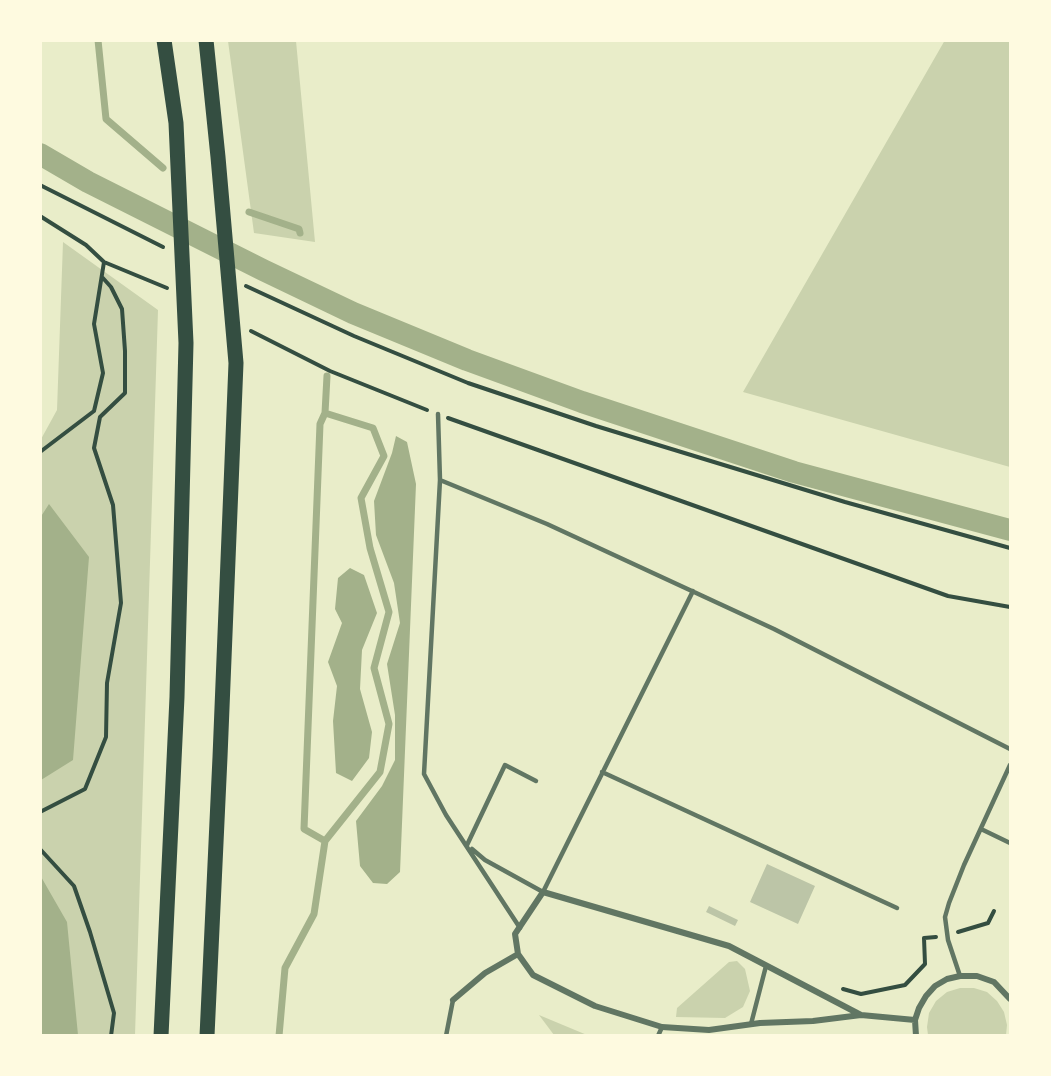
<!DOCTYPE html>
<style>
body{margin:0}
#map{position:relative;width:1051px;height:1076px;overflow:hidden;background:#e9edc9;font-family:Overpass,sans-serif}
canvas{display:block}
.frame{position:absolute;inset:0;border:42px solid #fefae0;pointer-events:none}
</style>
<div id="map">
<canvas width="1051" height="1076"></canvas>
<div class="frame"></div>
</div>
<script>
const ctx = document.querySelector('canvas').getContext('2d');
ctx.lineJoin = 'round';
function paint(path, color) { ctx.fillStyle = color; ctx.fill(path, 'evenodd'); }
const poly = rows => new Path2D(rows.map(r => 'M' + r).join(''));
function strokePath(path, color, width, dash) { ctx.strokeStyle = color; ctx.lineWidth = width; ctx.lineCap = dash ? 'butt' : 'round'; ctx.setLineDash(dash || []); ctx.stroke(path); }
paint(poly([
 [945,40,1010,41,1010,467,743,392],
 [228,41,296,41,315,242,254,233],
 [63,242,158,310,135,1035,41,1036,40,441,57,410],
 [737,961,745,969,750,991,743,1007,725,1018,676,1017,677,1008,729,962],
 [960,988,974,988,987,992,997,1001,1004,1012,1007,1025,1006,1035,928,1035,927,1027,929,1013,936,1001,947,992],
 [539,1015,587,1035,554,1035]
]), '#cad2ad');
paint(poly([
 [396,436,407,442,416,484,400,872,387,884,373,883,360,866,356,821,382,786,395,760,395,715,387,664,400,623,394,583,376,535,374,501,392,453],
 [49,504,89,557,73,760,41,780,40,518],
 [350,568,364,575,377,613,362,650,360,689,372,732,369,758,352,781,336,773,333,721,337,686,328,662,342,623,335,609,338,578],
 [40,875,67,922,78,1035,41,1035]
]), '#a3b18a');
strokePath(poly([
 [98,40,106,119,163,168],
 [249,212,299,229,300,233],
 [325,841,304,829,320,424,325,413],
 [279,1036,285,968,314,914,325,841,380,772,389,724,374,668,389,612,370,548,361,498,384,456,373,428,325,413,327,376]
]), '#a3b18a', 7);
strokePath(poly([
 [40,154,88,182,263,270,353,313,467,360,582,402,794,472,1010,530]
]), '#a3b18a', 22);
paint(poly([
 [767,864,815,886,798,924,750,902],
 [709,906,738,920,735,926,706,912]
]), '#bcc5a7');
strokePath(poly([
 [40,185,163,247],
 [40,216,86,245,104,262,167,288],
 [246,286,354,336,468,383,596,426,845,502,1010,548],
 [251,331,330,371,427,410],
 [448,418,948,596,1010,607],
 [40,452,94,411,103,373,94,324,104,262],
 [40,812,85,789,106,737,107,683,121,603,113,505,94,448,100,417,125,393,125,351,122,309,111,287,102,277],
 [40,849,74,886,90,932,114,1013,111,1036],
 [958,932,988,923,994,911],
 [843,989,861,994,905,985,925,964,924,938,936,937]
]), '#344e41', 4);
strokePath(poly([
 [438,414,440,480,424,774,446,815,520,928],
 [440,480,547,524,774,629,1010,749],
 [602,772,897,908],
 [981,829,1010,843],
 [467,845,505,765,536,781],
 [472,849,485,860,543,892,693,591],
 [960,976,948,940,945,917,949,903,964,865,1010,765],
 [751,1024,766,966],
 [446,1036,453,1000],
 [658,1036,662,1027]
]), '#617663', 4.5);
strokePath(poly([
 [453,1000,485,973,518,954],
 [861,1015,729,946,543,892,515,934,518,954,533,975,595,1006,662,1027,709,1030,760,1023,813,1021,861,1015,915,1020],
 [916,1036,915,1020,919,1008,926,996,935,986,947,979,960,976,977,976,994,982,1010,999]
]), '#617663', 6);
strokePath(poly([
 [206,40,218,157,236,363,220,757,207,1036],
 [161,1036,177,697,186,343,176,123,164,40]
]), '#344e41', 15);
</script>
